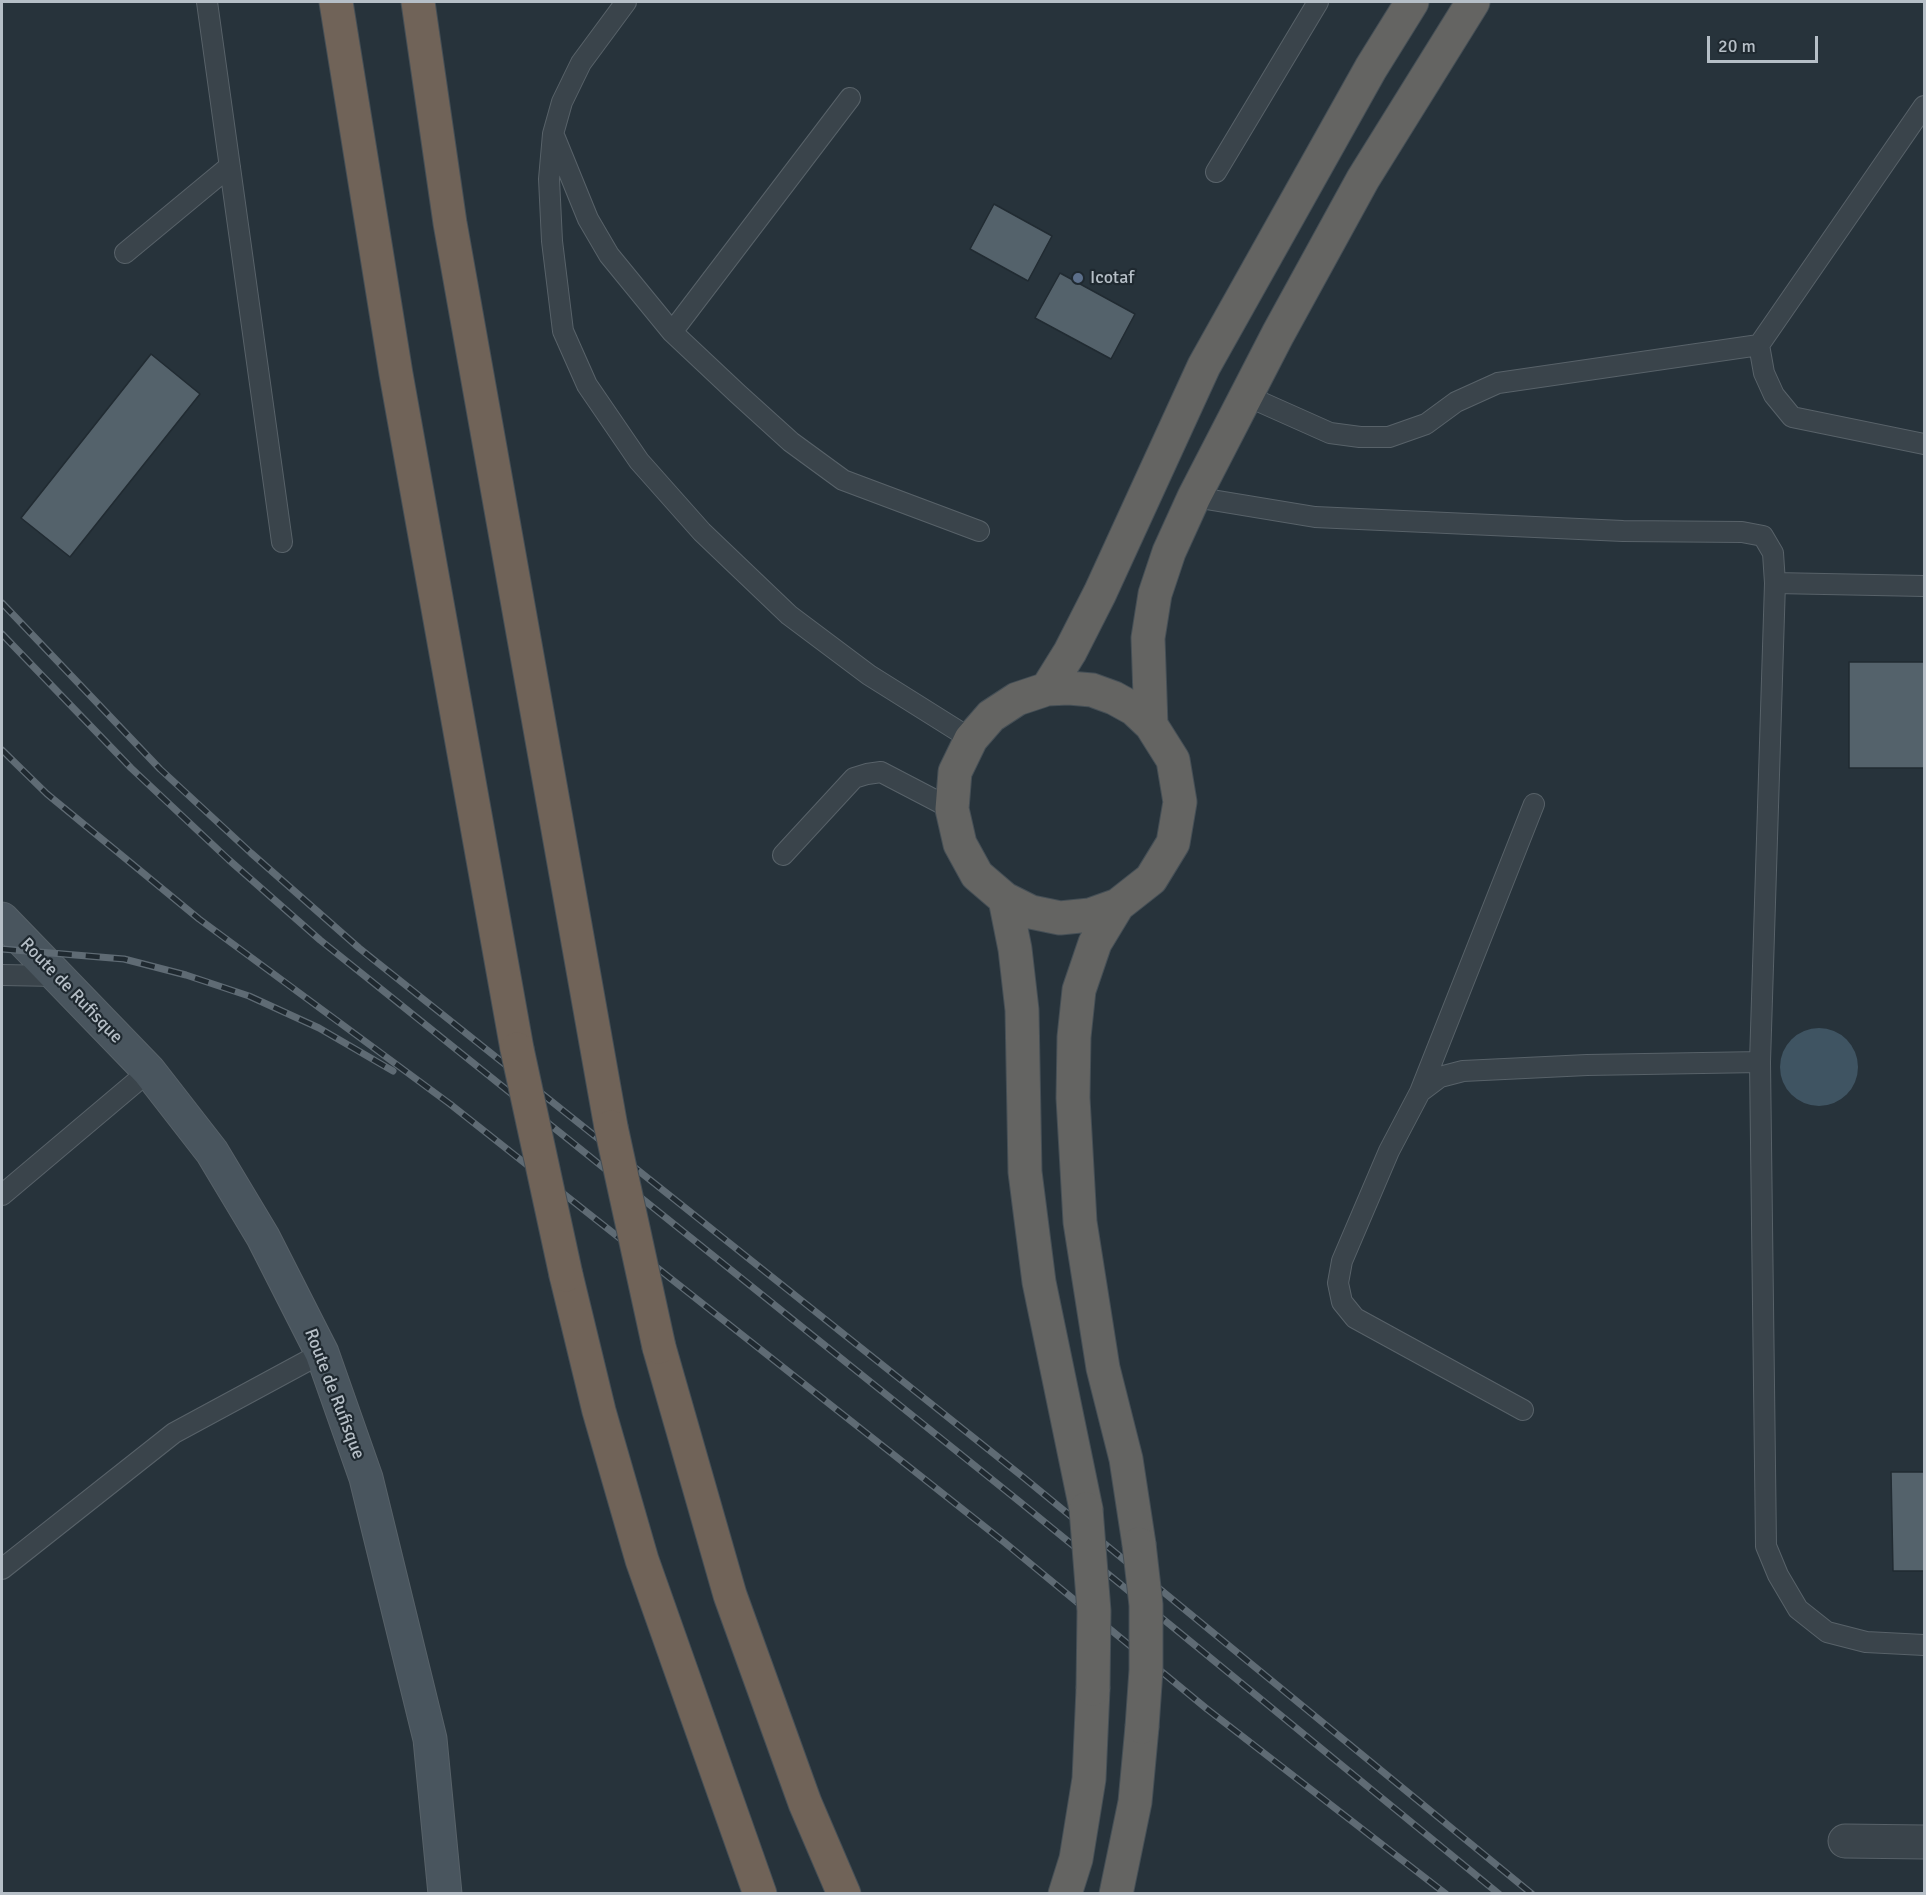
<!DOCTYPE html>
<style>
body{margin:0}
#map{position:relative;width:1926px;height:1895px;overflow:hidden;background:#27333b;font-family:Signika,sans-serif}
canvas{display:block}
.frame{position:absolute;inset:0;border:3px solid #b6bfc7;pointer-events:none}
.scale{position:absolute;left:1707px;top:36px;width:111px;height:27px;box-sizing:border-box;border:3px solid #b6bfc7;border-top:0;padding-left:8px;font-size:18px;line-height:21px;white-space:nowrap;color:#b6bfc7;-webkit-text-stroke:4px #1f2930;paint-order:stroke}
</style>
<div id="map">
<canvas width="1926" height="1895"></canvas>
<div class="frame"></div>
<div class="scale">20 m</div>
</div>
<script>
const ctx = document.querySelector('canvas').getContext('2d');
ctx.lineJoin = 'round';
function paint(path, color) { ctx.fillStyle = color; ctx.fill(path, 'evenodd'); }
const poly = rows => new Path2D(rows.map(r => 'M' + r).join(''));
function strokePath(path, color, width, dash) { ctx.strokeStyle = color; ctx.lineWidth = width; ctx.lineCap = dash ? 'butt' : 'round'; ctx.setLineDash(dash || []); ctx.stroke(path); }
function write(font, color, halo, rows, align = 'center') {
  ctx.font = font + ' Signika,sans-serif'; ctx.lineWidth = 4.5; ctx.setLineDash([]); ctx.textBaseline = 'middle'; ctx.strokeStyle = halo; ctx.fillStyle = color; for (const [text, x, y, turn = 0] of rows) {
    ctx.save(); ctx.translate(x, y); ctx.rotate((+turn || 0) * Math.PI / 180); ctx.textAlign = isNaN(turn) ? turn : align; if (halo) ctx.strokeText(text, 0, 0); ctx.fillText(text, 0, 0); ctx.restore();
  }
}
paint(poly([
 '1780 1067a39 39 0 1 1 78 0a39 39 0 1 1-78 0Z'
]), '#3f5462');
const building = poly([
 [994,204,1052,236,1028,281,970,249,994,204],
 [1060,273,1135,314,1111,359,1035,318,1060,273],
 [151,354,200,394,70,557,21,518,151,354],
 [1849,662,1924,662,1924,768,1849,768,1849,662],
 [1891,1472,1924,1472,1924,1571,1893,1571,1891,1472]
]);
paint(building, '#54626b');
strokePath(building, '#212b32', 1.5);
const service = poly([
 [207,2,282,542],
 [626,2,581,63,562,102,553,134,549,179,552,241,563,331,587,385,639,461,702,532,789,615,869,675,971,739],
 [1924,106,1759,345,1764,373,1774,395,1792,417,1924,444],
 [555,138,588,219,609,255,672,332,738,394,791,442,843,480,979,531],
 [1216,172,1318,2],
 [125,253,230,166],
 [672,332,850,98],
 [1247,396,1330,433,1360,437,1389,437,1426,424,1456,402,1498,383,1759,345],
 [1194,497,1315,517,1623,531,1742,532,1763,536,1773,553,1775,583,1760,1062,1766,1546,1778,1575,1798,1609,1827,1632,1866,1642,1924,1645],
 [1775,583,1924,586],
 [783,855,854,778,867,774,881,772,952,809],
 [2,975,56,976],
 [1420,1092,1534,804],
 [2,1195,149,1071],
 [1523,1410,1355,1318,1342,1302,1338,1283,1342,1261,1389,1151,1420,1092,1440,1077,1463,1071,1587,1065,1760,1062],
 [2,1569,174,1433,322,1353]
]);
const minor = poly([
 [1845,1841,1924,1842]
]);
const secondary = poly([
 [2,919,149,1071,212,1152,263,1237,322,1353,366,1478,430,1739,445,1894]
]);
const trunk = poly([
 [1047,689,1070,652,1100,593,1204,366,1371,68,1412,2],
 [1151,725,1148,638,1155,594,1169,552,1194,497,1278,334,1363,179,1473,2],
 [1005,899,1015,949,1022,1010,1025,1172,1039,1282,1086,1509],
 [1118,905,1090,915,1060,918,1031,912,1005,899,977,875,960,844,952,809,955,772,971,739,991,716,1017,699,1047,689,1069,688,1092,690,1114,698,1134,709,1151,725,1173,760,1180,802,1173,843,1151,879,1118,905,1095,943,1079,990,1074,1037,1073,1098,1080,1222,1103,1368,1126,1459,1139,1544],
 [1065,1894,1076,1859,1089,1779,1093,1689],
 [1116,1894,1135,1802,1142,1727]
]);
const motorway = poly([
 [336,2,396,374,517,1049],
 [418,2,450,223,611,1127],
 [566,1275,599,1411,642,1560,760,1894],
 [659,1347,730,1595,805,1803,844,1894]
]);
strokePath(service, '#586269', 22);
strokePath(minor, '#586269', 35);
strokePath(secondary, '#586269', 35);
strokePath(trunk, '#454f56', 35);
strokePath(motorway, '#454f56', 35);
strokePath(service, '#3a444b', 20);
strokePath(minor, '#3a444b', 33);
strokePath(secondary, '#49555e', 33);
strokePath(trunk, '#646462', 33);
strokePath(motorway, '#706358', 33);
const rail = poly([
 [2,603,160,769,251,853,359,948,1023,1477,1532,1894],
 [2,634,131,768,229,860,320,940,1020,1502,1499,1894],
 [2,750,47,794,199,919,450,1104,1004,1542,1207,1709,1446,1894],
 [2,949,124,959,186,975,249,996,319,1028,393,1071]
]);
strokePath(rail, '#5f6b74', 7);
strokePath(rail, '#1f2930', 4.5, [14]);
const trunkBridge = poly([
 [1086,1509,1094,1611,1093,1689],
 [1139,1544,1146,1605,1146,1670,1142,1727]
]);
const motorwayBridge = poly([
 [517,1049,566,1275],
 [611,1127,659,1347]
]);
strokePath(trunkBridge, '#454f56', 35, []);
strokePath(motorwayBridge, '#454f56', 35, []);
strokePath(trunkBridge, '#646462', 33);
strokePath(motorwayBridge, '#706358', 33);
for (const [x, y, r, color] of [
 [1078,278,6,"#5c6f8a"]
]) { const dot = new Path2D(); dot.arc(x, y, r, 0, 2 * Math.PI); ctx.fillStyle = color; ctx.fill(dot); strokePath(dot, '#1f2930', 2); }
write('18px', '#b6bfc7', '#1f2930', [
 ["Icotaf",1090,278]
], 'left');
write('18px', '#b6bfc7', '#1f2930', [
 ["Route de Rufisque",71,991,46],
 ["Route de Rufisque",334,1394,69]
]);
</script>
